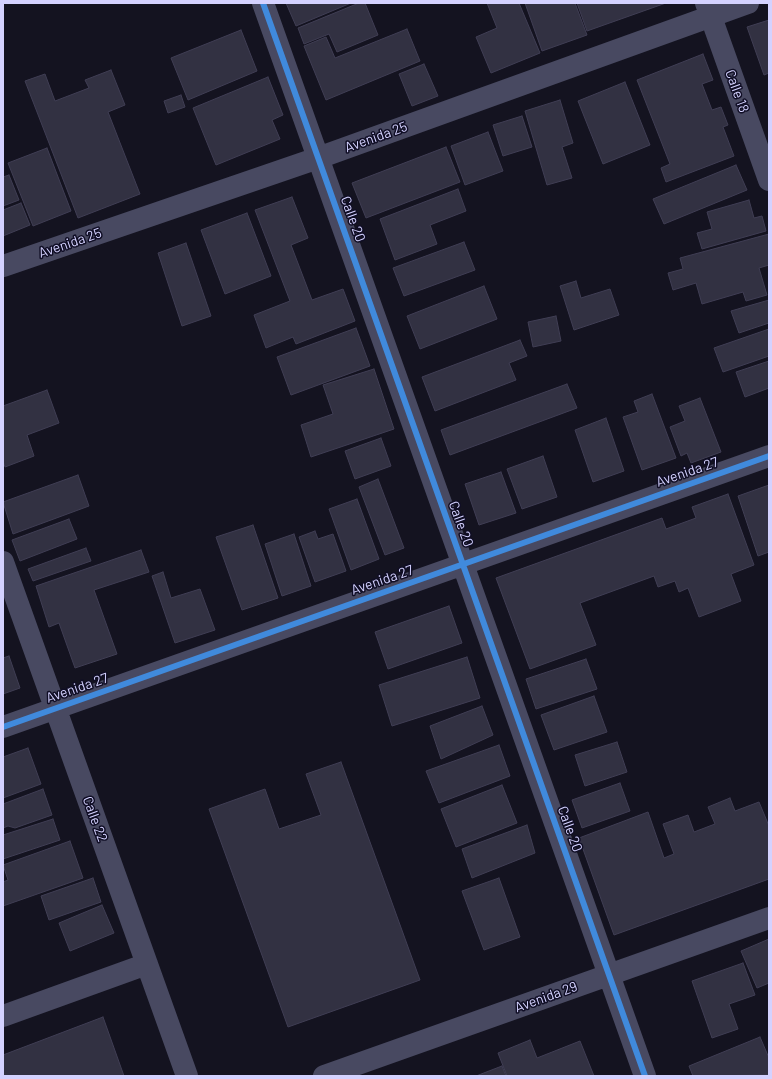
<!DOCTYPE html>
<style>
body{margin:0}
#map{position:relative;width:772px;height:1079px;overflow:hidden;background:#141320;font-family:Barlow,sans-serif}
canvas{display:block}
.frame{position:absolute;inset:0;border:4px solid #d4d2ff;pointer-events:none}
</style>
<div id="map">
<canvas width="772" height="1079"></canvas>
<div class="frame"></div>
</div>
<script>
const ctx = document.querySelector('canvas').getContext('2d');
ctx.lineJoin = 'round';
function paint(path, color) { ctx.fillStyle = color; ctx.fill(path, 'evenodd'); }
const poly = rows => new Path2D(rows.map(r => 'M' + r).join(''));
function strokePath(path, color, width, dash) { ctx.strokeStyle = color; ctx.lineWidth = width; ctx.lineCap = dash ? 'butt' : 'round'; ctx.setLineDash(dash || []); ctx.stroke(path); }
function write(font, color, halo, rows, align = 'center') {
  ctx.font = font + ' Barlow,sans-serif'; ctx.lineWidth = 3; ctx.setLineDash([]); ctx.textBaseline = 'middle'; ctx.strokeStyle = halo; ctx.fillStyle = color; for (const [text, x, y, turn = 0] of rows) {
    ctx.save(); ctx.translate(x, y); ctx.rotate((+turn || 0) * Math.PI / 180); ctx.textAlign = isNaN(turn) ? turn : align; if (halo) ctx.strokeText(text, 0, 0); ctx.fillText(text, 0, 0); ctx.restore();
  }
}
const building = poly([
 [286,3,351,3,296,26,286,3],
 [359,3,365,3,378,35,337,52,329,34,304,44,298,28,359,3],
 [487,3,519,3,540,53,491,73,476,37,497,28,487,3],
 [525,3,575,3,587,35,542,51,525,3],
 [577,3,666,3,587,31,577,3],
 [769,20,769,73,764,75,747,27,769,20],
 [407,29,420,61,326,100,304,46,326,37,335,58,407,29],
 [241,30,257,71,188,100,171,58,241,30],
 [703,54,713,80,702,84,712,110,721,107,728,125,723,127,734,156,666,182,661,168,670,164,637,80,703,54],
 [424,64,438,96,412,106,399,74,424,64],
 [111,70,125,105,108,112,140,194,78,218,25,81,45,74,55,101,89,88,85,80,111,70],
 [268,77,283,115,272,120,280,139,216,165,193,108,268,77],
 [625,82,650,145,603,164,578,101,625,82],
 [181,95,185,107,168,113,164,101,181,95],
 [560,100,573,143,562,147,572,178,547,185,525,111,560,100],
 [522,116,532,147,503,156,493,125,522,116],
 [488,132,503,171,465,185,451,146,488,132],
 [446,147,460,182,366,218,352,183,446,147],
 [47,148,71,211,33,226,8,163,47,148],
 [736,165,747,190,664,224,653,199,736,165],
 [9,175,19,200,3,206,3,177,9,175],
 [458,189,466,211,430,225,437,244,395,260,380,219,458,189],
 [292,197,308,238,291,245,312,300,343,289,355,321,296,344,293,337,266,348,254,315,290,301,255,210,292,197],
 [749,200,754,218,762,216,766,231,702,249,697,233,712,229,707,212,749,200],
 [21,203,30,225,3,236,3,210,21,203],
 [247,213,271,276,225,294,201,230,247,213],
 [769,234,769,265,759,268,767,295,746,301,743,292,702,304,696,283,673,290,668,273,683,269,680,258,769,234],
 [464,242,475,270,404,296,393,268,464,242],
 [186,243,211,316,182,326,158,253,186,243],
 [576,281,581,298,610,289,619,315,574,330,560,286,576,281],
 [484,286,497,319,420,349,407,316,484,286],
 [769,300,769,323,739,333,731,311,769,300],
 [556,316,561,341,533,347,528,322,556,316],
 [356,328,370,366,291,395,277,357,356,328],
 [769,329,769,356,723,372,714,348,769,329],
 [520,340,527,356,509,363,516,380,435,411,422,377,520,340],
 [769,361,769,388,745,397,736,372,769,361],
 [374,369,394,429,311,457,301,425,333,414,323,385,374,369],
 [567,384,577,408,450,455,441,430,567,384],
 [47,390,59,423,27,435,34,456,5,467,3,461,3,406,47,390],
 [652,394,676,458,642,470,623,417,638,412,634,401,652,394],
 [700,398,721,452,691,463,687,453,681,456,670,427,685,421,679,406,700,398],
 [606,418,624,471,593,482,575,430,606,418],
 [381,438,391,466,355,479,345,451,381,438],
 [543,456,557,497,522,509,507,469,543,456],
 [501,472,516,513,479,525,465,484,501,472],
 [78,475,89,506,13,534,3,502,78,475],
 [378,479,404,548,385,555,359,487,378,479],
 [769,485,769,552,758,556,738,496,769,485],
 [728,494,754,565,731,574,741,601,699,617,688,588,679,592,675,581,658,587,654,576,580,603,596,645,530,669,496,578,662,518,666,529,696,518,692,507,728,494],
 [357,499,379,559,351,570,329,509,357,499],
 [69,519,77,539,20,561,12,540,69,519],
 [253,525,278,598,242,610,216,537,253,525],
 [315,531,318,539,333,534,346,571,315,582,299,537,315,531],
 [294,534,311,586,282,596,265,544,294,534],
 [86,548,91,561,33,581,28,569,86,548],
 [141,550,149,572,94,590,117,654,75,668,59,623,49,627,36,586,141,550],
 [163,572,171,598,200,589,215,630,175,643,152,576,163,572],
 [449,606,462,643,388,669,375,632,449,606],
 [9,656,20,688,3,694,3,658,9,656],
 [467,657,480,698,392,726,379,685,467,657],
 [586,659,597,689,536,709,526,679,586,659],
 [594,696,607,732,554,750,541,715,594,696],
 [482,706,493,735,441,759,430,726,482,706],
 [617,742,627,772,585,786,575,755,617,742],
 [499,745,510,776,439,803,426,771,499,745],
 [28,748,41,784,3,798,3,757,28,748],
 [341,762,420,980,288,1027,209,809,265,789,279,829,321,815,306,774,341,762],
 [620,783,630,811,582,828,572,800,620,783],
 [502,785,517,823,456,847,441,809,502,785],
 [43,789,52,815,15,828,8,826,3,828,3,804,43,789],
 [730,798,735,811,759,802,769,826,769,879,614,935,579,838,648,812,664,858,674,854,663,824,688,815,694,832,715,824,708,807,730,798],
 [53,819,60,840,3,859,3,835,53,819],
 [527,825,535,853,472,878,462,849,527,825],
 [70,841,83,878,3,906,3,882,8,880,3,865,70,841],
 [93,878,101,902,49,920,41,896,93,878],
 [499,878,520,937,484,950,462,891,499,878],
 [102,905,114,933,70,951,59,923,102,905],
 [769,939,769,983,757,988,741,951,769,939],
 [743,963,755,995,729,1004,738,1029,712,1038,692,981,743,963],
 [103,1017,124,1076,3,1076,3,1055,103,1017],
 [760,1037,769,1058,769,1075,693,1076,689,1066,760,1037],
 [530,1040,537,1058,580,1041,594,1076,507,1076,498,1053,530,1040],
 [502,1066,506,1076,476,1076,502,1066]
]);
paint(building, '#323142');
strokePath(building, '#403e54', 1);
strokePath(poly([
 [263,3,645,1076],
 [706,3,769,180],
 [3,266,318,158,748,3],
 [3,562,187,1076],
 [3,727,769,456],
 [3,1016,147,964],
 [324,1076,769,918]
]), '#484961', 22);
strokePath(poly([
 [263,3,645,1076],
 [3,727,769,456]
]), '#408adc', 6);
write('14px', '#d4d2ff', '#100e25', [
 ["Calle 18",737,91,70],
 ["Avenida 25",376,137,-20],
 ["Calle 20",353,219,70],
 ["Avenida 25",70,243,-19],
 ["Avenida 27",687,472,-19],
 ["Calle 20",461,524,70],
 ["Avenida 27",382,580,-19],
 ["Avenida 27",77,688,-19],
 ["Calle 22",95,819,70],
 ["Calle 20",570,829,70],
 ["Avenida 29",546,997,-20]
]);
</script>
